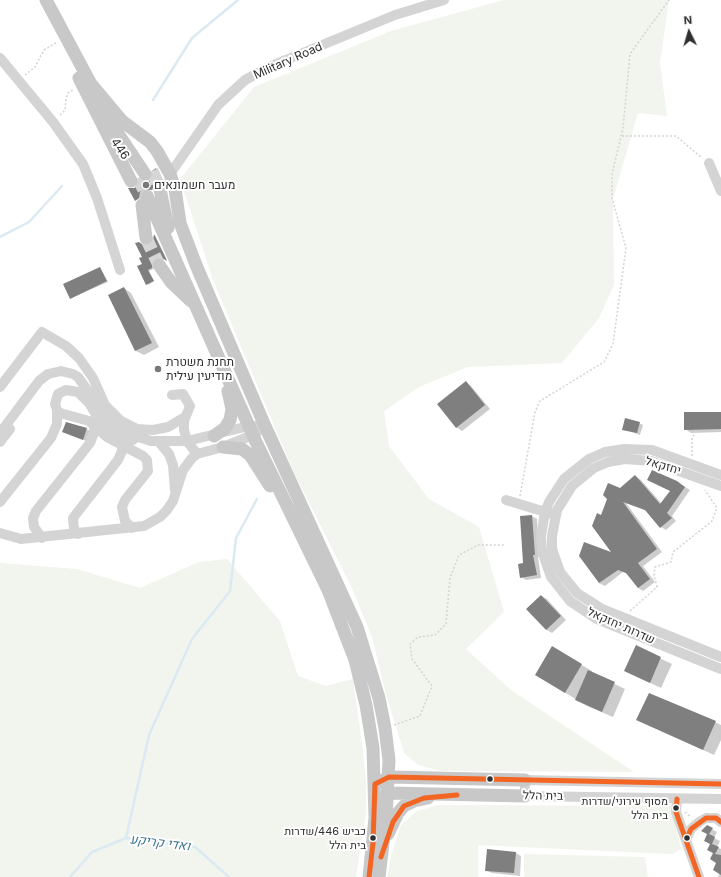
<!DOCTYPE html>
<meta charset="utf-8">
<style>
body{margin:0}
#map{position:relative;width:721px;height:877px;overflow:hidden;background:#fff;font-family:Inter,sans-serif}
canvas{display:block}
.north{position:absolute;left:669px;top:12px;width:40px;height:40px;-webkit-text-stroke:3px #fff;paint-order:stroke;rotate:355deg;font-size:11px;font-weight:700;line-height:16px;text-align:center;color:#303030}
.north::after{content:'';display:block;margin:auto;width:14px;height:18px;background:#303030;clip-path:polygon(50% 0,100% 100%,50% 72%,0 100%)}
</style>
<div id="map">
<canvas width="721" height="877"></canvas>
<div class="north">N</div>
</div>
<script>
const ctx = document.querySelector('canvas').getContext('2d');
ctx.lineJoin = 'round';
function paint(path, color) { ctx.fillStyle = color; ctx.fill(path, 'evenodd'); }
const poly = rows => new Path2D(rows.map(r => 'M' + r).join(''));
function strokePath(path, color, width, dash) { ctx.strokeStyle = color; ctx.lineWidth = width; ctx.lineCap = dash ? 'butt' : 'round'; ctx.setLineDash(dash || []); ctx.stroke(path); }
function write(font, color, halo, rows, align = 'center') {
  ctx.font = font + ' Inter,Heebo,sans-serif'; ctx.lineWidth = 4; ctx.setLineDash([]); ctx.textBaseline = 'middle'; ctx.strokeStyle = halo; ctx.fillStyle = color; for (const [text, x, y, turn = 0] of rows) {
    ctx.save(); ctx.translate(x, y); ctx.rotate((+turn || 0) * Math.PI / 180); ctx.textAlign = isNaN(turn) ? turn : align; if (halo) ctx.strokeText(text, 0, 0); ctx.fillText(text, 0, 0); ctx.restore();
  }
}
paint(poly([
 [504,0,669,0,660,63,667,116,638,113,613,199,614,285,599,318,562,363,468,367,419,387,384,411,389,446,429,499,479,527,504,612,466,649,511,690,634,772,441,771,418,765,404,753,385,691,372,637,351,586,294,473,213,280,180,179,254,87,391,31],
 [227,559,280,621,298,676,326,686,353,679,363,751,366,782,366,812,356,877,0,877,0,563,77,569,140,588,199,562],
 [438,805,671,806,681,849,672,854,478,845,478,877,387,877,391,856,401,825,417,811],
 [524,854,645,857,648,877,524,877]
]), '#f2f5ed');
paint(poly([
 [156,170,164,182,156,183,154,190,145,189,142,192,141,198,136,200,130,189,135,189,150,181],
 [155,235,167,260,164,258,156,259,153,263,153,269,149,271,154,281,148,285,143,264,144,246,151,246],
 [100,268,108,282,71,298],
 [124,288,131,293,159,347,144,355,136,351,109,296],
 [466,383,471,386,490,409,462,431,456,427],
 [721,413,721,432,691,433,685,429],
 [639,423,643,425,640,435,623,429],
 [81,427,90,431,86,441,67,433],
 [635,476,641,480,662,504,682,485,690,490,672,516,676,521,666,530,661,527,647,511,626,503,662,552,643,566,655,582,643,591,638,588,628,574,623,572,605,586,599,583,614,554,602,516,621,489],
 [532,516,537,519,539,557,538,557,541,578,526,580,521,577,524,564,521,517],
 [541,596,547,599,566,620,552,633,547,630,527,609],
 [636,647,672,664,661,688,625,671],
 [552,648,592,671,592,673,625,689,613,717,587,706,536,675],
 [638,720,715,722,721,725,721,740,714,755],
 [707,826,717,832,714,838,720,841,717,847,721,849,721,877,718,877,720,873],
 [488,850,516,853,521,856,520,876,492,873,486,870]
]), '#0003');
strokePath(poly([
 [153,100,192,38,238,0],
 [0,237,29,222,62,186],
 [126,838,149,735,192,639,230,591,236,538,257,499],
 [70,877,92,852,126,838,195,847,229,877]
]), '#dbeaf2', 2.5);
paint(poly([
 [156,168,163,182,155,183,152,190,143,189,140,192,139,198,135,201,128,188,134,188,137,186,138,179,145,182,150,180,152,177,152,171],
 [154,234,167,261,162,258,154,259,152,262,152,268,148,270,154,281,146,285,137,266,142,264,139,258,142,257,135,243,139,242,143,245,150,245,153,241],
 [100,267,107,281,70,299,63,284],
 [124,287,152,343,135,351,108,295],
 [466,381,485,405,456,428,437,404],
 [684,412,721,412,721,429,684,430],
 [625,418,640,422,637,433,622,430],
 [66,422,87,428,83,440,62,432],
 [652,470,677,481,685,487,667,513,672,518,660,528,645,510,623,502,657,549,638,563,650,579,638,588,626,573,618,570,599,583,579,556,584,542,611,552,592,526,597,513,601,515,607,499,603,495,608,483,620,488,635,475,660,504,670,491,647,480],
 [532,515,535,555,533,555,537,575,520,578,518,564,523,563,520,516],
 [541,595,561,616,546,630,526,609],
 [636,645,661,657,650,683,624,671],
 [552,646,582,664,565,693,535,675],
 [588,670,615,682,602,712,575,700],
 [649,693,716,721,703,750,636,720],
 [707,825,713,828,709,834,715,837,712,844,719,847,715,854,721,855,721,875,713,870,716,863,710,859,713,853,707,850,710,844,704,841,707,834,701,831],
 [487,849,516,852,514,873,485,871]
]), '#7f7f7f');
strokePath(poly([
 [152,171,160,189],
 [138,178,147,196],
 [146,238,159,265]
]), '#d6d6d6', 13, [13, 6]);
strokePath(poly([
 [25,75,35,67,44,50,56,43],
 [60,115,65,110,66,99,68,93,73,90],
 [622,136,676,136,702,158],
 [692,456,692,438,697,430],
 [520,496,535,412,540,401,604,362,613,344,626,248,612,198,612,174,623,128,630,54,669,0],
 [630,611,657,587,654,575,655,567,671,562,673,552,712,521,717,508,705,490],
 [394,725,420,716,432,686,412,659,410,644,418,637,435,635,446,624,450,578,459,555,478,545,505,545],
 [685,812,691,817]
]), '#d4d4d4', 1.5, [2, 2]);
strokePath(poly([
 [0,58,53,122,83,164,97,198,120,270],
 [709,163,721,191],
 [170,174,218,105,245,80,271,66,395,15,444,0],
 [0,387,42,332,66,346,79,358,93,378,105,405,121,421,137,429,153,430,168,427,185,417],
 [172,395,183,394,190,406,184,421,184,430,187,441,197,454],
 [0,433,39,381,48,374,61,371,73,374,78,377,107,418,115,426,126,433,151,441,187,441,249,426,265,426,253,435,223,447,197,454,192,458,183,470,173,501,167,510,160,517,144,526,21,539,0,533],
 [0,442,10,429],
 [159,442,169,454,173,465,175,490],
 [721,475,652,450,624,449,605,452,589,459,564,479,549,502,545,512,541,536,542,551,551,577,570,601,597,619,721,669],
 [721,486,651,461,625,459,608,462,594,468,572,486,557,510,552,536,552,549,560,572,577,593,591,602,602,609,721,657],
 [506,500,552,514],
 [0,502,51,438,57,424,57,410],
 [132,528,125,521,122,507,125,500,148,471,147,460,143,456,107,437,89,421,60,413,57,410,55,404,58,394,66,390,78,392,89,403,98,418,111,432,124,439,133,440],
 [78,534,74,529,73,518,118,460,122,451,122,446],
 [42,538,34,527,33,518,36,511,90,443,94,433,94,426],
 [721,784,525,780,525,796,721,799],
 [677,799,676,812,699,877],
 [686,840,691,829,699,822,706,818,716,818,721,822]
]), '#d4d4d4', 10);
strokePath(poly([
 [46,0,91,84,122,121,150,142,157,151,170,174,175,189,180,223,196,265,265,426,357,627,379,698,385,728,389,760,386,819,379,877],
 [79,78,131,181],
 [103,111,145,174],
 [160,189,168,228],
 [147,196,256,442,328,590,355,660,366,705,373,748,375,818,369,877],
 [142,205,146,238],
 [159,265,171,282,191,301],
 [214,436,225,428,230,420,232,409,228,391],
 [223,447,242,449,250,455,270,486],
 [382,781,389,777,525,780],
 [389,793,525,796],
 [388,834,398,813,404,806,414,801,428,798]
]), '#c8c8c8', 13);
strokePath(poly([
 [677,799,676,812,699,877],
 [686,840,691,829,706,818,716,818,721,822],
 [381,857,393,822,404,806,424,798,457,795],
 [369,877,373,843,375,784,389,777,721,784]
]), '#f26522', 5);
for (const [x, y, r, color] of [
 [146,185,4,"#787878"],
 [158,369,4,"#787878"],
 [490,779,3.5,"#303030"],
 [676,808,3.5,"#303030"],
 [373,838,3.5,"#303030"],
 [687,838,3.5,"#303030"]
]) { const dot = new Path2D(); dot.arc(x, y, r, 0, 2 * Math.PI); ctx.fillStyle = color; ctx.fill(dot); strokePath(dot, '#fff', 1.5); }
write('11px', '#303030', '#fff', [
 ["מסוף עירוני/שדרות",668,802],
 ["בית הלל",668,816],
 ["כביש 446/שדרות",366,832],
 ["בית הלל",366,846]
], 'right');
write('12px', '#303030', '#fff', [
 ["Military Road",288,61,-24],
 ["446",120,149,56],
 ["יחזקאל",663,466,17],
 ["שדרות יחזקאל",621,626,24],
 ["בית הלל",543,796,1]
]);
write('12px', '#303030', '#fff', [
 ["מעבר חשמונאים",154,185],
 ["תחנת משטרת",166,362],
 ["מודיעין עילית",166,376]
], 'left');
write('italic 13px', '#3e7593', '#fff', [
 ["ואדי קריקע",160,843,7]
]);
</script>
